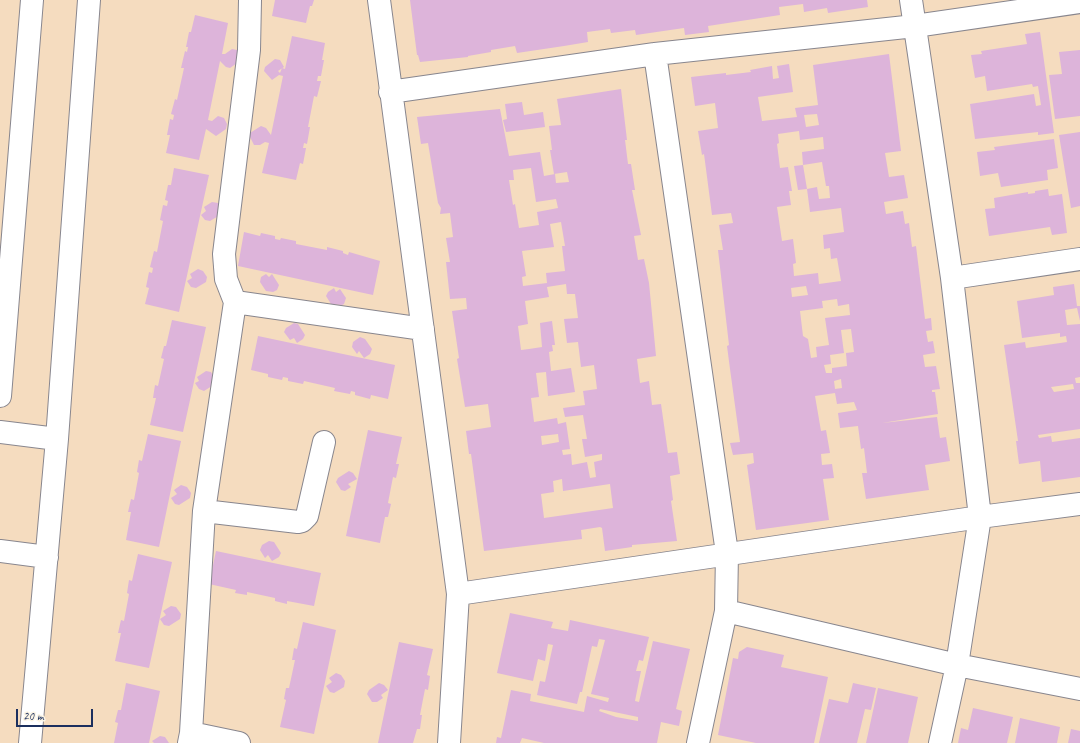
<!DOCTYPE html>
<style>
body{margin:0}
#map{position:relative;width:1080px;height:743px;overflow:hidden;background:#f5dcbf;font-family:Caveat,sans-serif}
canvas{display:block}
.scale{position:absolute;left:16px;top:709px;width:77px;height:18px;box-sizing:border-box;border:2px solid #1b2f5e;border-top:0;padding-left:5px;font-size:12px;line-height:14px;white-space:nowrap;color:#1b2f5e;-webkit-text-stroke:3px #fcf5e5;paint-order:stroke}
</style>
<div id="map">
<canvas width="1080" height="743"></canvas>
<div class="scale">20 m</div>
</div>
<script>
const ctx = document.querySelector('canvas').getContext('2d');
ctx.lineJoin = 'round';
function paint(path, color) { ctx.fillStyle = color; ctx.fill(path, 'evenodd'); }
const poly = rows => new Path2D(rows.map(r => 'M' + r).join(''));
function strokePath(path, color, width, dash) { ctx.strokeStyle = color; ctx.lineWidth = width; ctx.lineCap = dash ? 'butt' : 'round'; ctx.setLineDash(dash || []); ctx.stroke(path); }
paint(poly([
 [275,0,314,0,312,6,310,6,306,23,272,16],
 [410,0,867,0,868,7,828,13,827,8,804,12,803,4,779,7,780,15,708,26,709,32,685,35,684,28,636,35,635,30,611,33,610,29,587,32,588,42,564,46,517,53,515,46,491,50,491,52,468,56,468,57,420,62,418,55,417,55],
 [195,15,228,23,222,54,225,54,232,49,237,50,241,57,240,61,230,68,226,67,220,61,208,120,212,121,218,116,224,118,227,124,226,129,216,136,206,129,199,160,166,153,170,135,167,135,170,119,173,120,174,115,171,114,175,99,177,100,184,68,181,68,185,51,187,52,188,47,186,47,189,32,191,32],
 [1040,32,1054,133,1038,135,1038,132,975,139,970,104,1034,94,1036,106,1041,105,1038,86,1033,87,1032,84,987,91,985,76,975,78,971,55,982,54,981,51,1027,44,1025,34],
 [292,36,325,43,322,60,324,60,321,76,318,76,317,81,321,81,317,97,314,96,308,127,310,127,307,144,304,143,303,148,306,148,303,164,300,163,296,180,262,173,269,143,265,142,260,145,254,145,250,137,250,133,261,126,266,128,271,135,283,76,279,75,272,80,264,71,265,67,275,59,280,60,284,67,278,71,280,73,282,68,285,69],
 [1080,50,1080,116,1055,119,1049,75,1062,74,1059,52],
 [889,54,901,151,885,153,889,177,904,175,908,198,884,202,886,214,903,211,905,224,909,223,912,247,916,246,925,319,931,318,932,330,926,331,928,342,933,341,935,353,923,355,925,367,936,366,940,389,932,390,932,392,935,392,938,414,882,423,937,417,940,438,946,437,950,461,925,465,929,490,866,499,862,473,867,473,864,448,861,449,858,426,840,428,838,413,857,410,854,402,837,404,835,393,815,396,821,431,826,430,830,453,821,454,822,465,832,464,834,478,823,479,829,520,756,530,747,465,754,463,753,453,733,455,730,443,740,442,730,369,727,346,729,345,718,250,723,250,719,225,733,223,731,213,712,215,704,154,702,155,698,131,718,128,715,103,695,106,691,77,726,73,726,75,751,72,750,70,772,66,773,79,779,78,777,66,789,64,793,92,758,97,762,121,797,117,795,108,818,105,813,65],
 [817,114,819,125,806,127,804,115],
 [799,131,800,140,823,137,824,149,802,152,803,165,794,166,798,190,807,189,803,165,822,162,826,186,829,186,830,198,819,199,817,187,807,189,810,212,841,208,844,232,823,235,824,249,830,248,831,259,837,258,841,281,819,284,818,273,794,276,793,264,796,263,793,239,782,241,777,207,791,205,789,191,792,191,788,167,780,168,777,144,779,143,778,134],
 [806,286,808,295,792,297,791,288],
 [837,299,838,306,849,304,850,315,825,318,829,345,816,347,817,357,811,358,808,339,803,336,800,311,823,308,822,301],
 [851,329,854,352,846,353,847,366,832,368,832,373,826,373,824,365,831,364,830,355,844,353,841,330],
 [841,379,842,388,835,389,834,381],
 [621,89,627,140,625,140,628,164,631,164,635,190,632,190,641,235,634,236,638,260,644,259,649,283,656,356,637,359,640,383,649,381,652,405,661,404,668,453,677,452,680,474,670,476,673,500,671,501,677,541,632,545,632,547,605,551,602,528,600,527,581,530,582,539,484,551,471,454,469,454,466,431,491,427,488,404,465,407,457,359,459,358,452,311,467,309,466,298,450,299,446,262,450,262,446,238,453,237,450,213,440,214,441,208,438,203,428,143,421,144,417,117,500,109,509,156,540,152,544,176,555,174,556,183,569,182,567,172,554,174,550,150,552,150,549,126,561,125,557,99],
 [531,168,536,202,556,199,558,208,537,212,539,225,519,228,515,204,513,205,509,180,514,180,513,170],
 [561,222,565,246,562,246,565,271,546,273,547,283,523,286,522,277,526,276,522,251,554,247,550,224],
 [566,284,567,294,575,294,578,318,564,319,567,343,578,342,581,367,594,365,597,389,583,391,585,405,563,408,565,417,583,415,587,439,582,439,585,457,602,454,602,460,594,462,596,477,590,478,587,462,572,465,571,454,563,455,562,450,570,449,566,422,558,424,557,418,534,422,531,398,539,397,536,373,546,372,548,396,575,392,571,368,551,371,549,352,553,351,552,345,555,345,552,321,540,323,542,347,529,349,521,350,518,326,528,324,525,301,549,297,547,287],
 [558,434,559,442,542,445,541,436],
 [562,479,563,491,610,484,613,508,544,518,541,494,554,492,553,481],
 [522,102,524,115,543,112,545,127,506,132,503,120,507,119,505,104],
 [1080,132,1080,206,1071,208,1059,135],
 [1054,139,1058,168,1047,170,1048,180,1001,187,998,173,980,176,977,152,995,150,994,147],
 [174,168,209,175,179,312,145,304,149,288,146,287,149,272,152,273,153,268,150,267,154,251,157,252,163,221,160,220,163,205,167,206,168,201,165,200,168,185,171,185],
 [1048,189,1049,196,1062,194,1067,233,1052,235,1050,227,989,236,985,209,995,208,994,198,1028,192,1028,194,1035,193,1035,191],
 [212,202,218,203,221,210,220,215,210,221,205,220,201,215,206,211,204,207],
 [244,232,260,236,261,233,275,236,275,239,280,240,281,238,296,241,296,244,327,250,327,247,343,251,343,253,348,255,349,252,380,261,373,295,238,266],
 [198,269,203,271,207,277,206,282,196,288,191,287,187,281,192,278,190,274],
 [266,274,269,277,272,274,279,285,277,290,273,292,266,291,260,282,261,277],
 [1074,284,1077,306,1080,306,1080,321,1077,308,1065,310,1067,325,1080,324,1080,377,1075,378,1076,383,1080,383,1080,429,1038,435,1039,438,1051,436,1052,442,1080,438,1080,477,1042,482,1040,461,1019,464,1016,441,1018,441,1004,345,1025,342,1026,348,1067,342,1066,336,1060,337,1060,333,1022,338,1017,301,1054,295,1053,287],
 [1073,384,1074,389,1054,392,1051,387],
 [334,288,336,292,340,289,346,298,344,304,342,305,331,304,326,296,328,292],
 [172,320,206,327,183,432,150,425,156,398,153,398,155,385,158,386,164,359,161,358,164,346,166,346],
 [294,323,298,324,305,335,303,339,297,343,294,338,290,340,284,332,286,328],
 [258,336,395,365,388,399,371,395,370,399,355,395,355,392,351,391,350,394,334,391,335,388,304,381,303,384,288,381,288,378,283,377,282,380,268,377,268,374,251,370],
 [360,337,365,339,372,349,370,354,364,358,359,351,357,354,352,347,353,342],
 [206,371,211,372,215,380,215,384,204,391,199,389,195,383,199,381,197,377],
 [368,430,402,437,396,464,399,464,396,478,393,477,388,503,391,504,388,517,385,517,380,543,346,536],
 [148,434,181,441,159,547,126,540,131,512,128,512,131,499,134,500,139,473,137,472,139,460,142,461],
 [349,471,353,473,357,479,348,484,351,487,345,491,341,490,336,482,338,478],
 [181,485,187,487,191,493,190,498,179,505,175,504,171,498,177,494,174,490],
 [269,541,274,542,281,553,279,557,272,561,268,555,265,558,260,550,262,545],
 [216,551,321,573,314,606,287,601,287,604,275,601,275,598,247,592,247,595,235,593,236,590,209,584],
 [138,554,172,562,149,668,115,661,121,633,118,633,121,620,124,621,129,594,127,593,129,580,132,581],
 [171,606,176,607,181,614,180,619,169,626,164,625,160,619,166,615,163,611],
 [510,613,553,622,551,628,568,631,570,620,649,637,643,661,639,660,636,671,641,671,635,701,639,702,653,641,690,649,676,709,682,711,679,726,661,722,657,743,544,743,522,738,520,743,496,743,497,737,501,738,511,690,531,694,530,701,584,712,587,696,608,702,609,698,591,694,605,640,599,639,597,647,592,646,582,692,580,692,577,704,537,695,540,681,545,682,553,645,548,644,545,661,538,659,533,681,497,673],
 [600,709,638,717,638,721,616,717,599,711],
 [303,622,336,630,314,734,280,727,286,700,284,699,286,688,289,688,295,660,292,660,294,648,297,649],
 [399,642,433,649,427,675,430,676,428,690,425,689,420,715,422,715,420,729,417,729,413,743,378,743],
 [747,647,784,655,781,667,828,677,814,743,756,743,718,735,733,658,738,659,739,652],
 [336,673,341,675,345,681,344,687,334,693,330,692,326,686,332,682,329,678],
 [126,683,160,691,149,743,114,743,118,723,115,722,118,710,121,710],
 [379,683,384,685,388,690,381,695,383,698,377,702,372,702,367,694,369,690],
 [853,683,876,688,871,710,865,709,857,743,819,743,829,699,848,703],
 [878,688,918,697,908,743,866,743],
 [973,708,1013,717,1007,743,958,743,961,728,968,730],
 [1020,718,1060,727,1057,743,1015,743],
 [1071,729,1080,731,1080,743,1068,743],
 [160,736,165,737,169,743,154,743,152,741]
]), '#ddb4da');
const minor = poly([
 [379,0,458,594,980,517,1080,504],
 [911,0,952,278,980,517,957,665,940,743],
 [655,54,727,553,726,611,957,665,1080,689],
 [390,92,655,54,915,26,1080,2],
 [952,278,1080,259],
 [235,302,226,279,224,254,249,50,250,0],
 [0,396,32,0],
 [0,432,57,439],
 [324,442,307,516,302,521,298,522,204,511,235,302,423,329],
 [0,551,47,557],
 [191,733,204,511],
 [30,743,57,439,89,0],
 [189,743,191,733,239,743],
 [449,743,458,594],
 [698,743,726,611]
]);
strokePath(minor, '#88868e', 24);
strokePath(minor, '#fff', 22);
</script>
